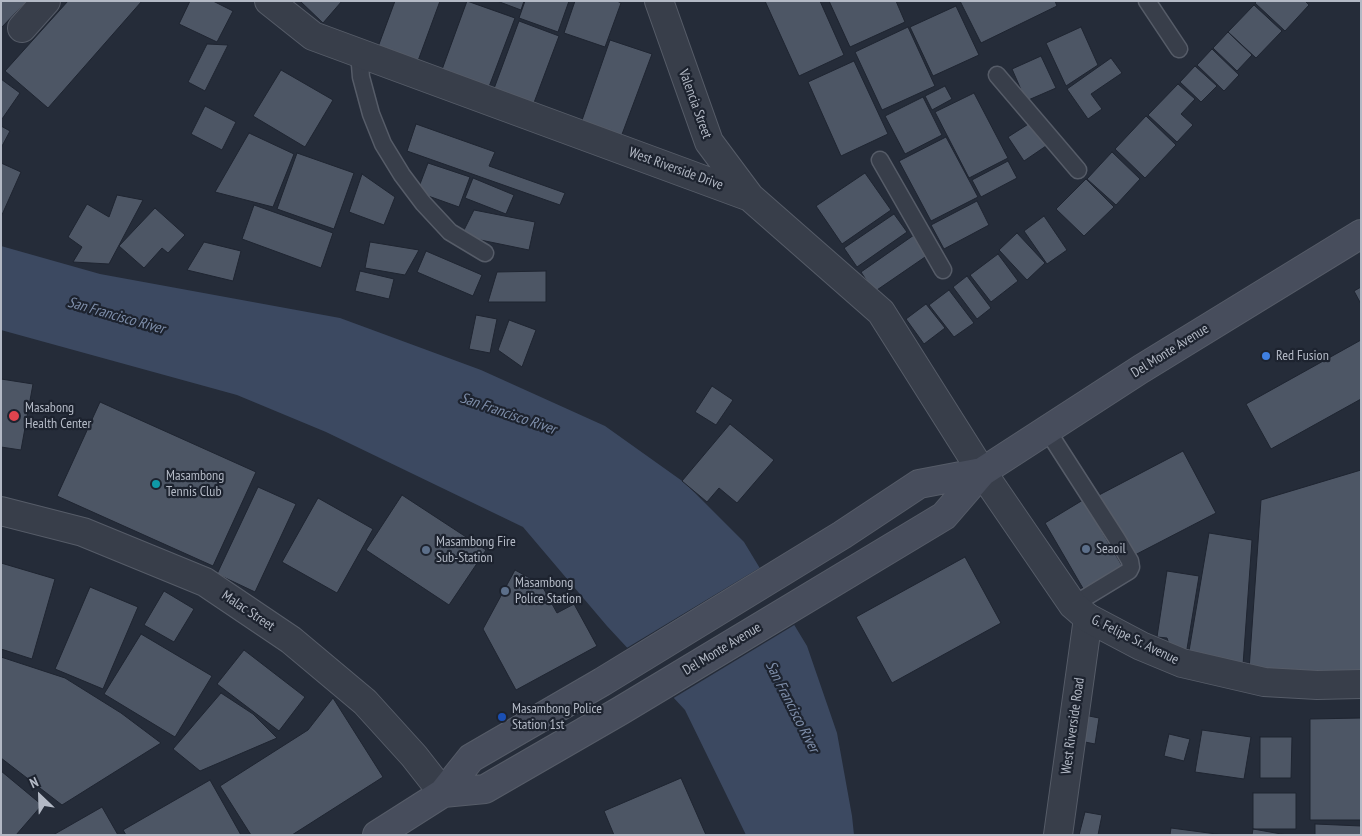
<!DOCTYPE html>
<style>
body{margin:0}
#map{position:relative;width:1362px;height:836px;overflow:hidden;background:#252c39;font-family:"PT Sans Narrow",sans-serif}
canvas{display:block}
.frame{position:absolute;inset:0;border:2px solid #b3b9c5;pointer-events:none}
.north{position:absolute;left:15px;top:771px;width:50px;height:50px;-webkit-text-stroke:4px #1d232f;paint-order:stroke;rotate:336deg;font-size:14px;font-weight:700;line-height:20px;text-align:center;color:#b3b9c5}
.north::after{content:'';display:block;margin:auto;width:18px;height:22px;background:#b3b9c5;clip-path:polygon(50% 0,100% 100%,50% 72%,0 100%)}
</style>
<div id="map">
<canvas width="1362" height="836"></canvas>
<div class="frame"></div>
<div class="north">N</div>
</div>
<script>
const ctx = document.querySelector('canvas').getContext('2d');
ctx.lineJoin = 'round';
function paint(path, color) { ctx.fillStyle = color; ctx.fill(path, 'evenodd'); }
const poly = rows => new Path2D(rows.map(r => 'M' + r).join(''));
function strokePath(path, color, width, dash) { ctx.strokeStyle = color; ctx.lineWidth = width; ctx.lineCap = dash ? 'butt' : 'round'; ctx.setLineDash(dash || []); ctx.stroke(path); }
function write(font, color, halo, rows, align = 'center') {
  ctx.font = font + ' "PT Sans Narrow",sans-serif'; ctx.lineWidth = 4.5; ctx.setLineDash([]); ctx.textBaseline = 'middle'; ctx.strokeStyle = halo; ctx.fillStyle = color; for (const [text, x, y, turn = 0] of rows) {
    ctx.save(); ctx.translate(x, y); ctx.rotate((+turn || 0) * Math.PI / 180); ctx.textAlign = isNaN(turn) ? turn : align; if (halo) ctx.strokeText(text, 0, 0); ctx.fillText(text, 0, 0); ctx.restore();
  }
}
paint(poly([
 [1,246,100,274,340,318,481,370,605,426,685,483,744,542,807,646,837,733,852,816,854,835,746,835,685,710,607,626,523,527,326,432,237,395,1,330]
]), '#3c4961');
paint(poly([
 [761,567,796,624,672,699,625,649]
]), '#252c39');
const building = poly([
 [1,1,27,1,1,28,1,1],
 [68,1,142,1,48,108,5,71,68,1],
 [190,1,213,1,233,11,217,42,179,24,190,1],
 [300,1,342,1,323,23,300,1],
 [395,1,440,1,415,69,375,55,395,1],
 [467,1,515,18,487,92,440,75,467,1],
 [497,1,524,1,521,10,497,1],
 [525,1,569,1,558,32,519,18,525,1],
 [575,1,617,1,621,3,605,47,564,33,575,1],
 [765,1,820,1,844,55,799,76,765,1],
 [829,1,896,1,905,22,850,47,829,1],
 [960,1,1055,1,1057,6,981,43,960,1],
 [1257,1,1305,1,1309,5,1285,31,1255,3,1257,1],
 [1254,5,1282,31,1256,58,1228,32,1254,5],
 [956,6,979,55,933,76,910,27,956,6],
 [519,21,559,36,532,108,492,94,519,21],
 [908,27,935,86,882,110,855,52,908,27],
 [1081,27,1098,65,1066,86,1046,43,1081,27],
 [1228,32,1252,55,1237,71,1213,48,1228,32],
 [610,40,652,54,621,137,581,123,610,40],
 [207,44,228,45,205,91,188,82,207,44],
 [1212,49,1239,75,1224,91,1197,65,1212,49],
 [1041,56,1056,88,1026,101,1012,69,1041,56],
 [1111,58,1122,73,1091,94,1102,109,1088,119,1067,89,1111,58],
 [854,61,888,134,841,156,808,82,854,61],
 [1195,66,1217,86,1201,102,1180,82,1195,66],
 [281,70,333,100,305,147,253,116,281,70],
 [1,79,20,93,2,119,1,118,1,79],
 [1178,84,1195,99,1181,114,1193,125,1177,142,1148,115,1178,84],
 [945,86,952,99,932,110,925,96,945,86],
 [974,93,1008,158,969,178,935,112,974,93],
 [923,97,942,135,905,154,885,116,923,97],
 [205,106,236,122,222,150,191,134,205,106],
 [1146,116,1176,145,1145,178,1115,149,1146,116],
 [1030,123,1046,146,1024,161,1008,137,1030,123],
 [416,124,495,152,489,166,565,193,560,205,407,151,416,124],
 [1,126,10,131,1,148,1,126],
 [249,133,294,154,273,207,215,192,249,133],
 [946,137,978,197,931,221,899,161,946,137],
 [1112,152,1140,179,1116,205,1087,179,1112,152],
 [297,153,354,173,334,229,277,209,297,153],
 [1008,161,1017,178,981,197,972,180,1008,161],
 [1,163,21,172,1,217,1,163],
 [428,163,470,177,459,207,417,192,428,163],
 [865,173,891,210,842,244,816,206,865,173],
 [362,174,395,197,384,225,349,212,362,174],
 [473,178,514,195,506,214,465,198,473,178],
 [1086,179,1114,207,1084,236,1056,209,1086,179],
 [117,195,143,200,109,264,73,262,82,247,68,237,87,204,109,217,117,195],
 [977,201,989,225,944,249,931,225,977,201],
 [254,205,333,233,321,268,242,239,254,205],
 [155,208,185,235,168,253,162,248,144,268,119,246,155,208],
 [474,210,535,222,529,250,461,236,474,210],
 [894,214,907,232,857,267,844,248,894,214],
 [1044,216,1067,250,1047,264,1024,231,1044,216],
 [1017,233,1045,263,1027,280,999,250,1017,233],
 [914,235,928,255,874,292,861,272,914,235],
 [204,242,241,251,233,281,187,270,204,242],
 [370,242,419,250,405,275,365,268,370,242],
 [426,251,482,275,473,296,417,272,426,251],
 [998,254,1018,281,991,302,970,275,998,254],
 [360,271,394,279,389,299,355,291,360,271],
 [546,271,546,302,488,302,497,272,546,271],
 [967,276,991,308,977,319,953,287,967,276],
 [1361,287,1361,304,1354,291,1361,287],
 [949,290,974,323,954,337,929,305,949,290],
 [926,304,945,328,924,344,906,319,926,304],
 [476,315,497,319,490,353,469,349,476,315],
 [509,320,536,330,522,367,498,350,509,320],
 [1361,340,1361,399,1271,449,1246,404,1361,340],
 [1,379,33,384,21,450,1,447,1,379],
 [712,386,733,400,716,425,695,412,712,386],
 [100,402,256,472,213,566,57,496,100,402],
 [730,424,774,460,737,503,719,488,707,502,682,481,730,424],
 [1183,451,1216,513,1131,557,1099,495,1183,451],
 [1361,470,1361,675,1249,670,1261,500,1361,470],
 [258,487,296,504,255,592,217,574,258,487],
 [402,495,486,550,449,605,366,550,402,495],
 [318,498,373,529,337,593,282,562,318,498],
 [1083,500,1127,574,1088,597,1045,523,1083,500],
 [1209,533,1252,540,1243,665,1188,657,1209,533],
 [965,557,1001,623,892,683,856,617,965,557],
 [1,563,55,579,32,659,1,649,1,563],
 [515,570,541,584,557,613,574,604,597,646,516,690,483,629,515,570],
 [1167,571,1199,576,1186,655,1172,653,1167,638,1157,637,1167,571],
 [90,587,138,607,103,689,55,669,90,587],
 [164,591,194,609,174,642,144,625,164,591],
 [141,634,212,676,175,737,104,694,141,634],
 [244,650,305,697,279,731,217,684,244,650],
 [1,657,65,678,121,713,161,743,62,805,1,758,1,657],
 [221,693,253,714,277,738,200,771,173,749,221,693],
 [333,698,383,777,292,835,251,835,220,786,308,730,333,698],
 [1084,715,1099,718,1095,744,1080,741,1084,715],
 [1361,718,1361,820,1310,820,1310,719,1361,718],
 [1202,730,1251,737,1244,779,1195,772,1202,730],
 [1169,734,1190,739,1184,761,1164,756,1169,734],
 [1260,737,1292,737,1291,778,1260,778,1260,737],
 [1,771,42,805,16,835,1,835,1,771],
 [681,778,706,835,614,835,604,811,681,778],
 [210,780,241,835,126,835,123,830,210,780],
 [1253,793,1296,793,1296,829,1253,829,1253,793],
 [102,807,118,835,53,835,102,807],
 [1085,812,1102,815,1098,835,1079,835,1085,812],
 [1315,824,1361,826,1361,835,1315,835,1315,824],
 [1171,828,1224,835,1170,835,1171,828],
 [1253,829,1287,835,1252,835,1253,829]
]);
paint(building, '#4d5665');
strokePath(building, '#1f2531', 1);
const service = poly([
 [1147,1,1179,49],
 [359,53,361,77,371,114,383,144,402,175,423,203,450,232,485,253],
 [997,75,1078,170],
 [880,160,943,270],
 [1047,430,1117,539,1130,561,1131,567,1129,571,1073,605]
]);
const minor = poly([
 [22,28,46,1],
 [1,511,83,532,205,582,291,640,365,702,414,756,443,793],
 [1058,835,1088,618]
]);
const tertiary = poly([
 [269,1,313,36,750,197,881,312,982,472,1073,605,1088,618,1141,646,1182,663,1264,682,1317,685,1361,684],
 [659,1,709,142,750,197]
]);
const secondary = poly([
 [443,793,485,789,620,711,944,516,982,472,1141,369,1361,234],
 [377,835,443,793,471,758,602,682,842,535,919,484,982,472]
]);
strokePath(service, '#565c68', 19);
strokePath(minor, '#565c68', 30);
strokePath(tertiary, '#565c68', 30);
strokePath(secondary, '#565c68', 30);
strokePath(service, '#383e4a', 16);
strokePath(minor, '#383e4a', 28);
strokePath(tertiary, '#383e4a', 28);
strokePath(secondary, '#474d5c', 28);
for (const [x, y, r, color] of [
 [1266,356,5,"#3f7fe0"],
 [14,416,6,"#e0444e"],
 [156,484,5,"#0f9aa8"],
 [1086,549,5,"#5c6f8a"],
 [426,550,5,"#5c6f8a"],
 [505,591,5,"#5c6f8a"],
 [502,717,5,"#1a4fb4"]
]) { const dot = new Path2D(); dot.arc(x, y, r, 0, 2 * Math.PI); ctx.fillStyle = color; ctx.fill(dot); strokePath(dot, '#1d232f', 2); }
write('14px', '#b3b9c5', '#1d232f', [
 ["Valencia Street",695,104,70],
 ["West Riverside Drive",676,169,20],
 ["Del Monte Avenue",1170,351,-32],
 ["Malac Street",248,611,34],
 ["G. Felipe Sr. Avenue",1135,640,26],
 ["Del Monte Avenue",722,649,-31],
 ["West Riverside Road",1073,726,-82]
]);
write('14px', '#b3b9c5', '#1d232f', [
 ["Red Fusion",1276,356],
 ["Masabong",25,408],
 ["Health Center",25,424],
 ["Masambong",166,476],
 ["Tennis Club",166,492],
 ["Masambong Fire",436,542],
 ["Sub-Station",436,558],
 ["Seaoil",1096,549],
 ["Masambong",515,583],
 ["Police Station",515,599],
 ["Masambong Police",512,709],
 ["Station 1st",512,725]
], 'left');
write('italic 15px', '#7e8eaa', '#1d232f', [
 ["San Francisco River",116,316,16],
 ["San Francisco River",508,414,19],
 ["San Francisco River",792,707,63]
]);
</script>
